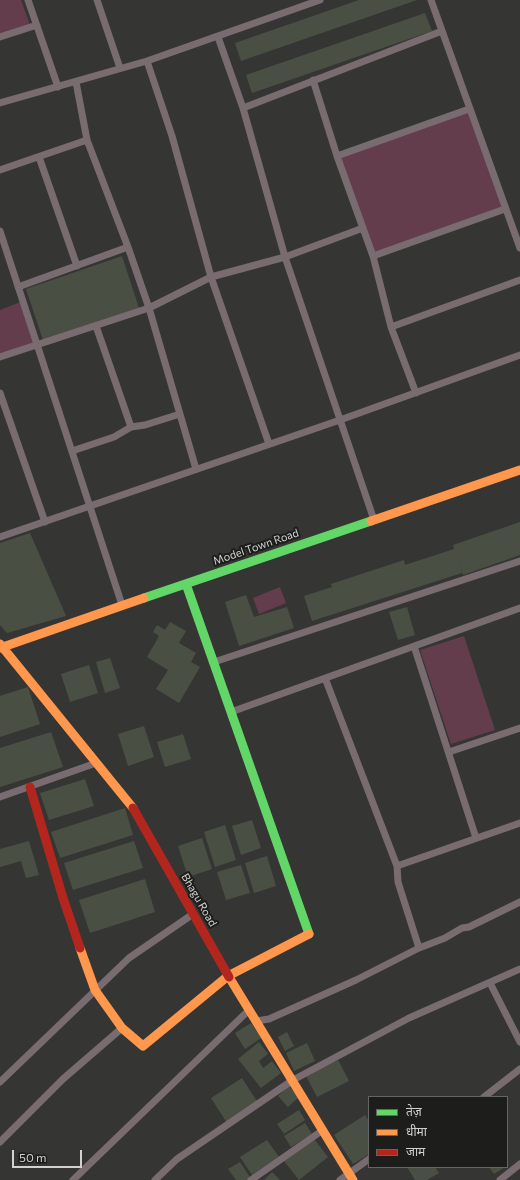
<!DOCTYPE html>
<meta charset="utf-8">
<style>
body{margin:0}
#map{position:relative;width:520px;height:1180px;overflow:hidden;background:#353634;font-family:Commissioner,"Noto Sans Devanagari",sans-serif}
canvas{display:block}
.legend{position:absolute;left:368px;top:1096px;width:140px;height:72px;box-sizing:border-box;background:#1d1e1c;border:1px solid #656664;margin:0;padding:5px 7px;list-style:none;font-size:12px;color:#d2d3d0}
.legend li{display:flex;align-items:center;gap:8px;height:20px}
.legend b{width:20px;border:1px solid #656664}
.scale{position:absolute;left:12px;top:1150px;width:70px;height:18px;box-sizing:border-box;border:2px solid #d2d3d0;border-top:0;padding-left:5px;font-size:12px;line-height:14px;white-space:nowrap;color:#d2d3d0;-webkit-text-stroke:3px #1d1e1c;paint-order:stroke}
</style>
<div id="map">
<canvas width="520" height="1180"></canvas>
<ul class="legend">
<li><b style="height:5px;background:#63d668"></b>तेज़</li>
<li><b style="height:5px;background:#ff974d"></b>धीमा</li>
<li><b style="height:5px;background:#b3261e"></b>जाम</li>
</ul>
<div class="scale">50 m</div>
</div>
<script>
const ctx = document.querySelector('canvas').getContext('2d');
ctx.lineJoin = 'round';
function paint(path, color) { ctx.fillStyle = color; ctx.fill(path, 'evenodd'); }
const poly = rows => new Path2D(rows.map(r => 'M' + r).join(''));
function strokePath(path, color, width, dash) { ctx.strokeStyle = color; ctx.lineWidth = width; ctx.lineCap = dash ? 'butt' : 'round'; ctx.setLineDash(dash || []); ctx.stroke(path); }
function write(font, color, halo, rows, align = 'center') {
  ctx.font = font + ' Commissioner,sans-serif'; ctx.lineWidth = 4; ctx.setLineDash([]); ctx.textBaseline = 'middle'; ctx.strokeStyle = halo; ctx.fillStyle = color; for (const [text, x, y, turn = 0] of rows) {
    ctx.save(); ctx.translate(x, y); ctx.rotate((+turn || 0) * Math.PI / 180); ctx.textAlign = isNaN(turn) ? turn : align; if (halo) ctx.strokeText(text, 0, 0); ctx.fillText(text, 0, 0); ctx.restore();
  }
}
paint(poly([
 [0,0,21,0,30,25,0,34],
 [469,109,505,209,373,256,337,156],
 [23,301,39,344,0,357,0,310],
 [280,587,286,603,259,614,253,598],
 [464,636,495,730,451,744,420,650]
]), '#643d4c');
paint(poly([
 [359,0,417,0,241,61,235,43],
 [425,13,432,31,252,93,246,75],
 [122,256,139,308,43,340,26,289],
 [520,522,520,555,463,575,458,559,462,573,312,621,304,596,332,587,331,584,404,560,405,565,454,549,453,545],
 [30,533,66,616,7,633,0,625,0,543],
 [246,595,254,617,287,607,294,628,239,646,225,602],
 [407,607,415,635,398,640,389,612],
 [170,622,186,631,179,643,196,653,191,662,200,667,179,703,156,689,168,670,147,657,159,636,153,632,157,625,165,630],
 [110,658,120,688,105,693,96,662],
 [89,665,98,693,70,702,61,674],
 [28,687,40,724,0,737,0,696],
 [144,726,154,757,128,766,118,734],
 [51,732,63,767,0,787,0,748],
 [183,734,191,759,165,767,157,742],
 [85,779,94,806,49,820,40,793],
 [125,808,133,835,60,858,51,832],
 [252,820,261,848,241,855,232,826],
 [225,825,236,860,215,867,204,832],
 [202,838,212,869,188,877,178,846],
 [29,841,39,875,26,878,21,861,0,867,0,849],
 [134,841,143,868,73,890,64,863],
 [267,856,276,886,254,893,245,863],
 [241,865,250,893,226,900,217,872],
 [145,879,155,912,90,933,79,900],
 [251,1023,261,1038,245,1049,235,1033],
 [287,1032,294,1046,285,1051,278,1037],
 [259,1042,268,1054,259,1061,263,1068,272,1061,281,1073,261,1088,238,1059],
 [307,1043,315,1061,294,1071,286,1053],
 [338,1060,349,1081,317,1097,306,1076],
 [242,1078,258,1103,227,1123,211,1098],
 [289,1086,299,1097,288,1107,278,1096],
 [299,1110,305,1120,284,1134,277,1124],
 [365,1115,369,1121,369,1154,353,1164,334,1135],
 [305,1123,312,1134,291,1147,284,1136],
 [314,1139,328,1157,299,1180,284,1161],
 [267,1140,279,1157,252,1175,240,1157],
 [240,1162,251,1179,249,1180,236,1180,228,1169],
 [407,1167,435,1167,439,1173,427,1180,415,1180],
 [489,1167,505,1167,494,1174],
 [272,1172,280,1180,264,1180]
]), '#4a4f44');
strokePath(poly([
 [28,0,58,87],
 [97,0,120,68],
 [431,0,520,248],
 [0,37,37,25],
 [218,37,243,108,285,257,374,520],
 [147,61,172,136,211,277,269,444],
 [313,80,337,156,373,256,391,327,416,393],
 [76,82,87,140,128,247,149,308,196,469],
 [0,103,147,61,320,0],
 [243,108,442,31],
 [337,156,469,109],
 [39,157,77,266],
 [0,170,87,140],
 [0,231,122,605],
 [373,256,505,209],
 [18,287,128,247],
 [96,326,131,427],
 [391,327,520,280],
 [0,357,149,308,211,277,285,257,363,228],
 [0,393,45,522],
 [72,451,114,437,131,427,145,425,180,414],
 [0,537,340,420,520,355],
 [414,646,476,838],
 [214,662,520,561],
 [325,678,397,866,520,823],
 [231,712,520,608],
 [449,752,520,728],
 [0,797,96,763],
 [397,866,398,882,419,948],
 [490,983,520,1042],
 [256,1021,269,1019,356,980,419,948,445,938,462,928,469,927,520,902],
 [0,1082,129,958,193,914],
 [484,1097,520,1069],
 [0,1142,63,1079,122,1028],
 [73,1180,249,1010],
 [155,1180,177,1159,293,1080,409,1018,520,969],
 [251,1180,323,1130],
 [340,1180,369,1159],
 [500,1180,520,1164]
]), '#786c70', 7);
strokePath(poly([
 [186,584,309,934],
 [144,598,371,521]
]), '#63d668', 9);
strokePath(poly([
 [371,521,520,470],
 [0,644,133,808],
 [0,648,144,598],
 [80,948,95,990,122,1028,143,1046,228,976,309,934],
 [229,977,353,1180]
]), '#ff974d', 9);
strokePath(poly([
 [30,787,63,898,80,948],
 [133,808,229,977]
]), '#b3261e', 9);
write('11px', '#d2d3d0', '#1d1e1c', [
 ["Model Town Road",256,547,-19],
 ["Bhagu Road",199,900,60]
]);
</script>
